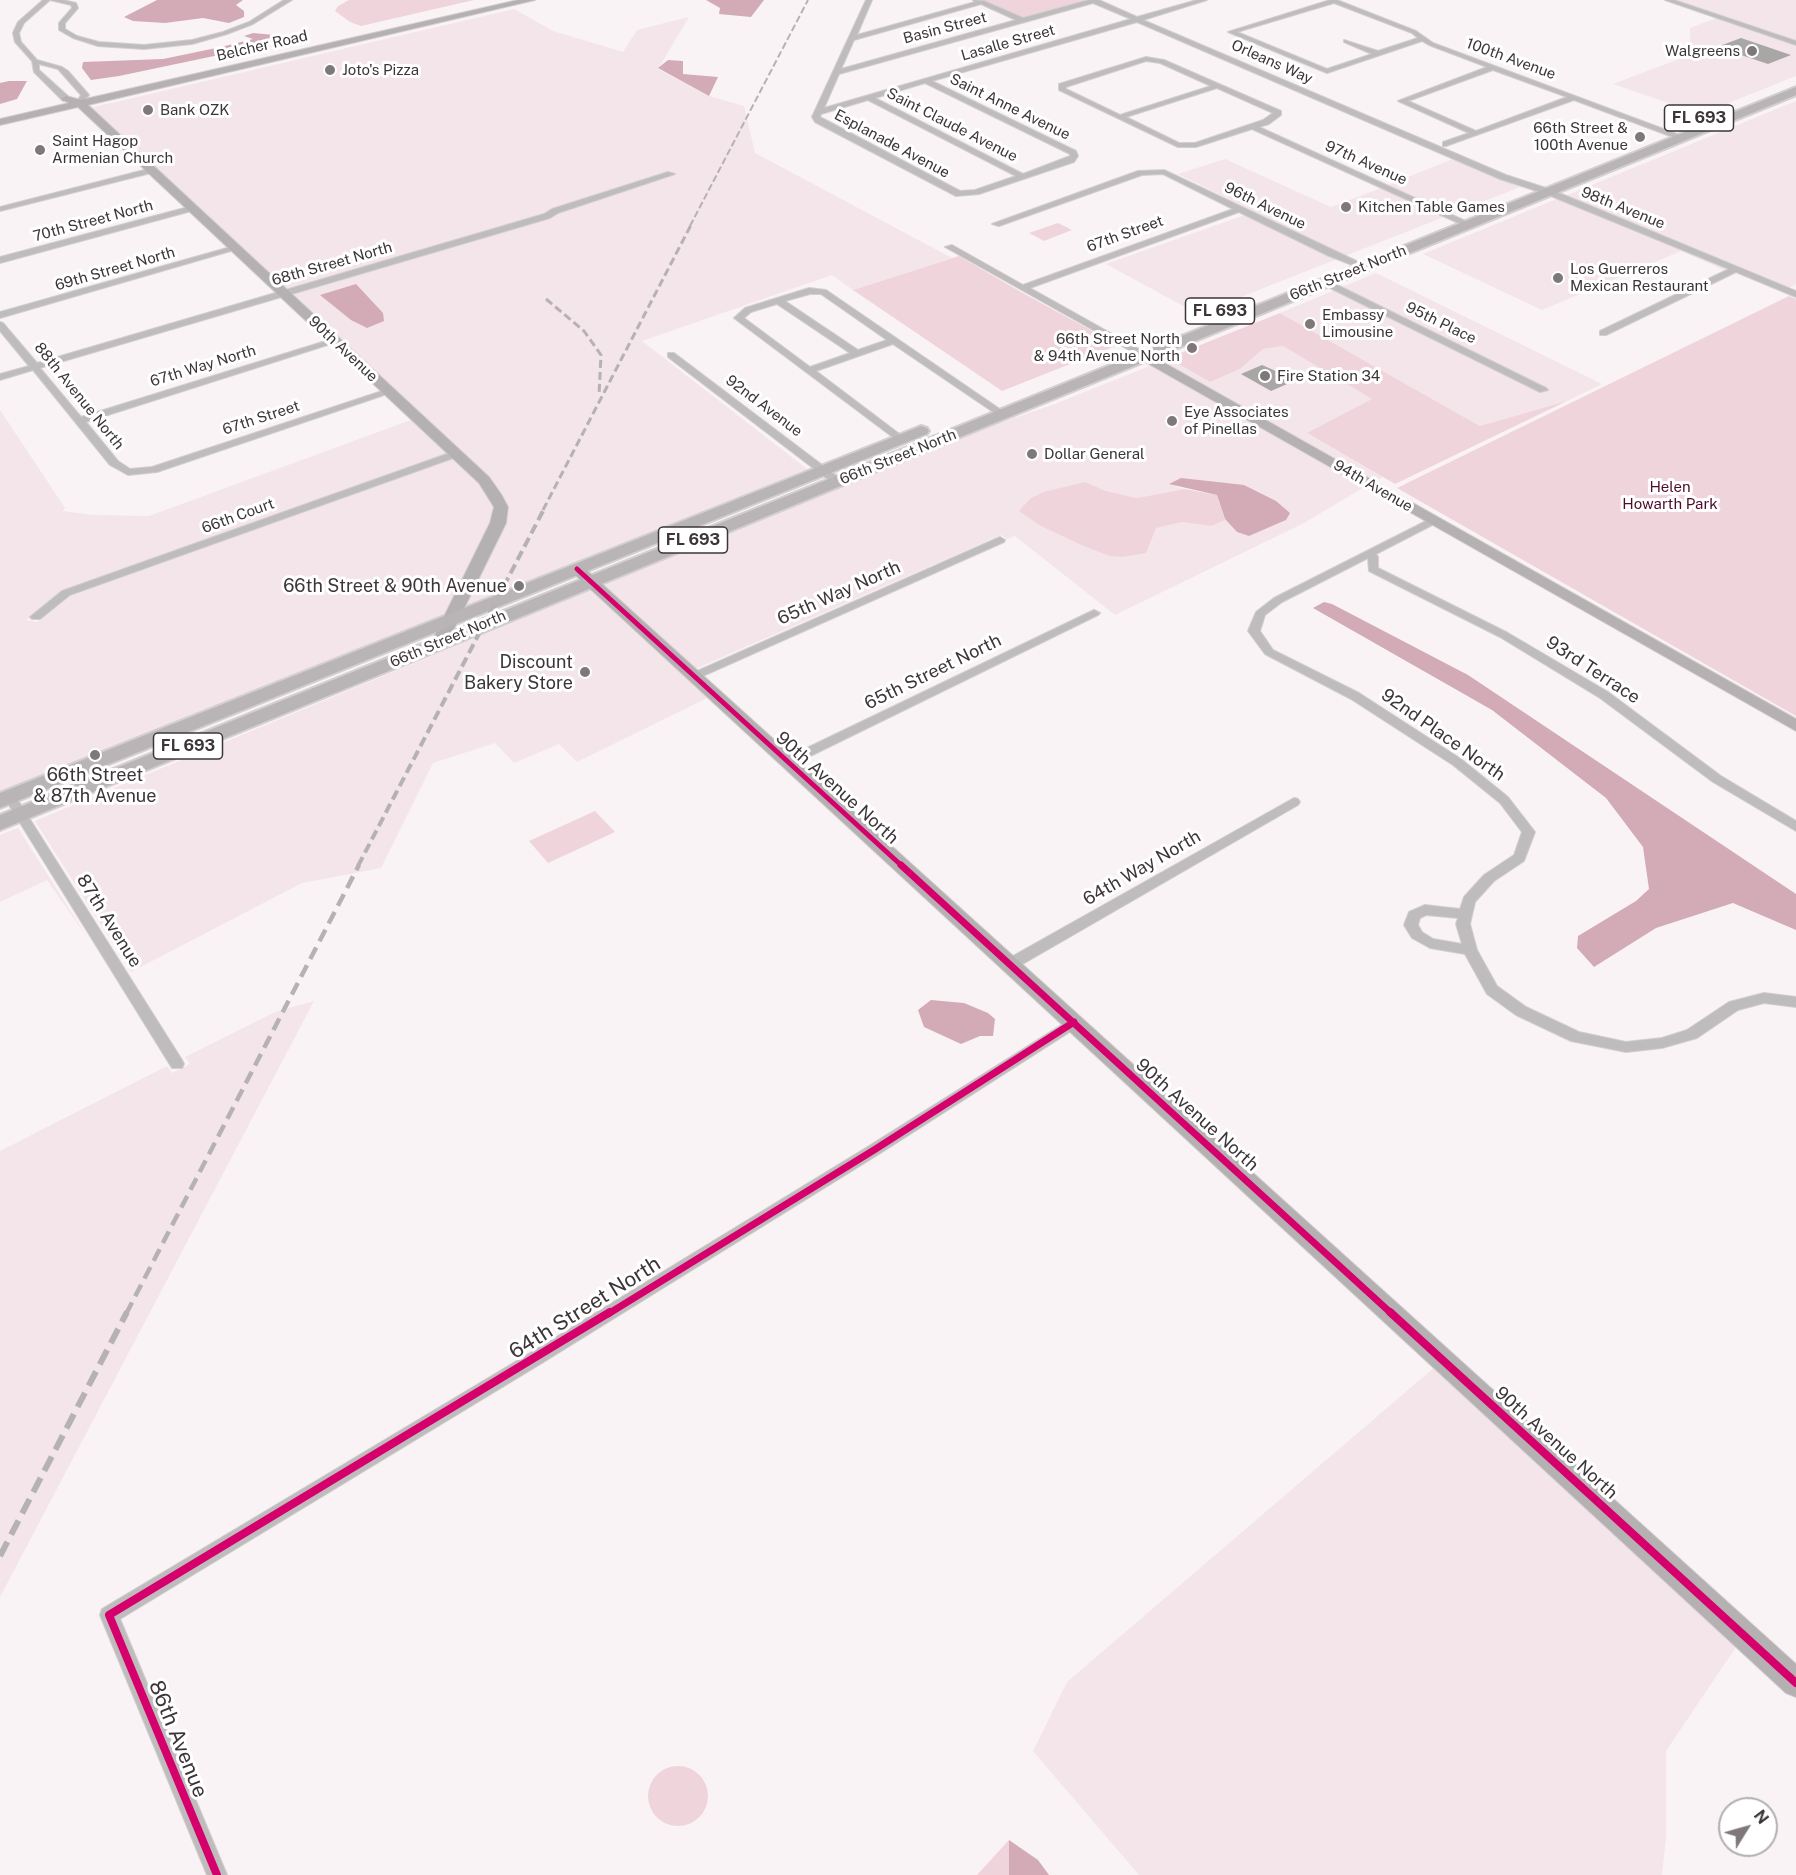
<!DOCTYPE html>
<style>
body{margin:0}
#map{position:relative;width:1796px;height:1875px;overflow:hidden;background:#faf3f5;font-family:"Public Sans",sans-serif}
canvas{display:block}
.north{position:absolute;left:1718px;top:1797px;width:60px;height:60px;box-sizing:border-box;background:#fff;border:2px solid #b1afaf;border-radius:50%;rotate:53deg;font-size:16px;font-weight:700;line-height:24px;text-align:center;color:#3d3638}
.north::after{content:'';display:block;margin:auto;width:21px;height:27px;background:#7f787a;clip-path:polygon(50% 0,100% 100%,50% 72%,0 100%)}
</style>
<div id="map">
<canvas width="1796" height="1875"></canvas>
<div class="north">N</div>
</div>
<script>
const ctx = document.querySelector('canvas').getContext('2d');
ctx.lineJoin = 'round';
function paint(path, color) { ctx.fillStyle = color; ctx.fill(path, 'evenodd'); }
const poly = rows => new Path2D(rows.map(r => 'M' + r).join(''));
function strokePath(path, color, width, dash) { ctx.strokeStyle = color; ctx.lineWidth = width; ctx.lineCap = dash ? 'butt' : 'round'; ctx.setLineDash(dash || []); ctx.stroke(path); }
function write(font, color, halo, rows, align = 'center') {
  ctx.font = font + ' "Public Sans",sans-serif'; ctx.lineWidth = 6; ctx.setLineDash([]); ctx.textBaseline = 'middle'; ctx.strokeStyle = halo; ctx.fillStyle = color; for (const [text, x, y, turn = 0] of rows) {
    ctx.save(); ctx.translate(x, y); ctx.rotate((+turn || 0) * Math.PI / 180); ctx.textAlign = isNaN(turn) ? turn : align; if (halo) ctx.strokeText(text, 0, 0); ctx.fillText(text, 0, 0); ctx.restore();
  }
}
paint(poly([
 [1673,0,1796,0,1796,41],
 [514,9,553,31,623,52,637,30,689,17,658,69,709,96,744,106,755,153,952,258,853,290,832,275,642,341,807,469,462,607,507,507,501,492,490,478,291,293,677,174,672,172,553,209,543,215,287,289,90,108],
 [1717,18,1796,45,1796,76,1701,114,1613,84,1690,55,1690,28],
 [1796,101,1796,284,1789,288,1565,196],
 [1225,159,1331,207,1381,188,1444,217,1345,256,1178,174],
 [1453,159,1520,187,1452,214,1388,185],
 [1559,198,1728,268,1724,270,1681,251,1542,310,1423,254],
 [1245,215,1337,259,1198,314,1106,264],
 [1376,273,1602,384,1567,401,1480,426,1280,313],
 [1283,346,1372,399,1308,434,1383,477,1375,481,1161,361,1168,358,1210,382,1240,369,1263,349],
 [1152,365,1366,486,1304,523,1115,615,1015,536,1007,539,1001,535,695,669,603,585,964,435,1055,404],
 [1085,482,1106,491,1137,498,1185,489,1173,486,1244,485,1286,520,1249,536,1237,532,1225,519,1211,526,1182,522,1155,528,1146,552],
 [0,410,65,508,63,511,93,515,149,516,411,420,447,454,64,590,26,620,37,622,71,596,452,459,478,482,488,495,494,509,491,523,444,614,0,792],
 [590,590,707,698,577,762,559,744,514,763,495,743,433,763,381,868,302,883,131,972,35,821],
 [18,828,87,937,47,880,0,902,0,835],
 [314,1001,50,1502,0,1597,0,1151,167,1066,172,1073,190,1064,185,1057,275,1012],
 [1436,1366,1738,1644,1666,1751,1666,1837,1662,1875,1139,1875,1033,1751,1067,1682]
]), '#f3e5e9');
paint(poly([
 [349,0,474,0,361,26,350,22,335,11,338,6],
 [972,0,1099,0,1021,22],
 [1058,223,1072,230,1044,241,1029,233],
 [959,256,1021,292,1118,345,1002,391,853,290],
 [1789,296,1796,299,1796,716,1397,488],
 [1280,313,1480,426,1567,401,1395,484,1307,433,1372,399,1283,346,1263,349,1240,369,1210,382,1168,358],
 [1085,482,1106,491,1137,498,1185,489,1217,495,1225,520,1211,526,1182,522,1156,528,1146,553,1122,557,1110,556,1086,547,1041,526,1019,511,1031,498,1044,492],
 [595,811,615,832,548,863,529,841],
 '648 1796a30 30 0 1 1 60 0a30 30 0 1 1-60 0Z',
 [1009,1840,1009,1875,977,1875]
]), '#efd4dc');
paint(poly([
 [157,0,243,0,236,5,244,11,244,17,229,23,203,18,165,23,133,21,124,17],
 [706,0,764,0,751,17,719,14,720,8],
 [253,33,274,35,267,40,238,51,119,76,91,80,82,68,83,62,163,59,221,47,253,39,244,36],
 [668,60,683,61,683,74,718,77,709,96,658,68],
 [9,81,27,81,17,99,0,104,0,83],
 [356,284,383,313,384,321,367,328,351,320,320,295],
 [1181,478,1244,485,1276,501,1290,513,1286,520,1249,536,1237,532,1225,519,1217,495,1169,484],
 [1324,602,1332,604,1468,675,1796,894,1796,930,1733,903,1656,928,1594,967,1577,948,1578,936,1636,901,1649,889,1643,847,1606,798,1492,710,1313,608],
 [931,1000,964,1003,988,1013,995,1019,993,1036,980,1036,961,1044,924,1027,918,1010],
 [1009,1840,1038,1860,1049,1875,1009,1875]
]), '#d2abb7');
paint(poly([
 [1741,38,1791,55,1768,64,1717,47],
 [1262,365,1278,372,1294,381,1271,391,1241,374]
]), '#a8a7a6');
const street = poly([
 [43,0,63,0,76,3,78,8,65,23,65,29,77,36,99,42,144,45,192,40,223,32,249,22,284,0,292,0,253,24,227,34,192,44,144,49,98,46,73,38,59,30,59,23,72,8,71,5,50,0,24,23,19,33,21,42,37,60,62,67,68,71,89,95,80,105,76,103,81,95,58,69,39,64,39,70,69,97,69,101,63,101,34,72,32,61,15,42,13,33,18,22,43,0],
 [866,0,872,0,857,35,975,2,973,0,984,1,1023,18,1089,0,1099,0,1137,17,1197,0,1207,0,1143,20,1506,175,1552,190,1796,291,1796,297,1736,272,1606,335,1600,335,1600,331,1729,269,1546,194,1500,179,1137,22,932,81,1076,151,1078,156,1074,162,979,194,956,196,815,122,812,117,866,0],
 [1093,3,1131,19,824,108,839,74,1093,3],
 [981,4,1016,20,841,69,854,40,981,4],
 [925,83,1070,154,1070,156,1023,174,875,98,925,83],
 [868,100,1016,176,975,190,960,191,820,117,821,114,868,100],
 [1330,0,1337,0,1416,31,1433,43,1685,137,1678,139,1574,100,1446,146,1443,146,1443,142,1469,133,1398,101,1487,67,1429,45,1422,41,1327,73,1228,32,1330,0],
 [1334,3,1412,33,1418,38,1378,51,1344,40,1344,42,1372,54,1327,69,1237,32,1334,3],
 [1493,70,1567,97,1476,131,1408,101,1493,70],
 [1665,0,1674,0,1796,41,1796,45,1665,0],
 [1146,57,1164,60,1281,111,1281,115,1269,124,1259,127,1472,224,1465,226,1252,129,1196,147,1178,147,1059,90,1059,84,1146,57],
 [1146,61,1160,63,1211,86,1120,115,1066,89,1066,87,1146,61],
 [1217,88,1273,113,1263,120,1195,143,1179,143,1126,117,1217,88],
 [152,168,156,170,155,172,0,211,0,207,152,168],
 [1164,170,1367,266,1360,268,1329,256,1239,212,1030,288,1148,354,1150,356,1145,359,945,247,952,245,1023,285,1233,209,1163,174,1142,175,999,226,992,224,1138,171,1164,170],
 [668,172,675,174,558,213,550,218,40,368,81,417,332,339,340,341,86,422,118,461,130,469,152,467,385,390,393,392,157,472,128,475,110,465,33,370,0,380,0,374,29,366,0,331,0,322,3,323,37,363,544,214,552,209,668,172],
 [192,206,196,208,195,210,0,263,0,257,192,206],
 [234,246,241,248,0,318,0,312,234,246],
 [1325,279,1546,388,1548,390,1540,392,1322,284,1321,282,1325,279],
 [809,288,826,290,1007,414,999,416,893,344,816,371,906,439,898,441,734,318,745,308,809,288],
 [810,294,821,294,887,340,858,350,785,301,810,294],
 [777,304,850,353,810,367,744,318,751,312,777,304],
 [668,353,674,353,842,480,842,484,834,484,668,357,668,353],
 [455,451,459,452,459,456,70,595,40,619,32,619,30,617,62,591,455,451],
 [1434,517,1438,518,1438,522,1376,554,1378,557,1378,568,1508,633,1608,692,1721,776,1796,821,1796,831,1713,782,1600,698,1500,637,1369,571,1368,558,1282,602,1265,615,1260,631,1273,650,1359,693,1461,759,1508,797,1535,832,1524,861,1494,881,1475,902,1470,924,1477,950,1497,986,1526,1007,1579,1032,1626,1042,1662,1038,1687,1030,1729,1002,1764,993,1796,997,1796,1007,1764,1003,1738,1010,1697,1038,1662,1048,1626,1052,1571,1041,1516,1015,1487,994,1465,954,1430,948,1412,938,1404,925,1409,912,1425,905,1460,909,1464,897,1484,875,1514,855,1522,832,1500,803,1453,765,1351,699,1265,654,1248,631,1256,612,1274,598,1434,517],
 [1426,915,1458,918,1456,924,1462,944,1433,939,1422,932,1418,925,1420,918,1426,915],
 [1000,537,1005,540,1004,542,696,679,692,680,686,676,1000,537],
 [1094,610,1100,613,1098,615,792,765,788,766,782,762,784,759,1094,610],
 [10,793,14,794,182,1060,184,1064,182,1068,172,1068,4,797,10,793],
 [1294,798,1298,799,1300,802,1298,805,1014,969,1004,969,1002,965,1004,961,1294,798],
 [1074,1017,1079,1018,1081,1022,1079,1026,879,1154,542,1363,120,1619,227,1875,207,1875,100,1615,102,1609,530,1353,869,1146,1074,1017]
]);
const secondary = poly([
 [518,0,535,0,88,105,489,477,501,494,508,507,506,523,447,643,439,648,431,643,490,523,494,507,479,483,78,107,0,125,0,119,69,103,61,99,66,96,81,100,518,0],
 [1145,352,1796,719,1796,731,1140,359,1138,356,1145,352],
 [577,564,582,566,1796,1664,1796,1697,1786,1693,572,572,569,569,577,564]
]);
const primary = poly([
 [1796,87,1796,95,0,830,0,815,1796,87],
 [921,426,927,428,929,431,927,434,0,808,0,793,921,426]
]);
strokePath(street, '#d3ced0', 2);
strokePath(secondary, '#d3ced0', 2);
strokePath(primary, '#d3ced0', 4);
paint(street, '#bfbcbd');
paint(secondary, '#b5b1b2');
paint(primary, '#b9b4b5');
strokePath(poly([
 [690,226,808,0]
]), '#b6b2b4', 2, [7, 3]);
strokePath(poly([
 [546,299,584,331,601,355,599,395],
 [543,510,691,225]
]), '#b6b2b4', 3, [8, 4]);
strokePath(poly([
 [358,866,544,509]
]), '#b6b2b4', 4, [10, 5]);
strokePath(poly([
 [126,1314,359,865]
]), '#b6b2b4', 4.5, [13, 7]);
strokePath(poly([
 [0,1556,127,1312]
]), '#b6b2b4', 6, [16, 8]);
strokePath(poly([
 [577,569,902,866]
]), '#d6006c', 5);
strokePath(poly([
 [901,865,1392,1314],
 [608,1314,874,1150,1074,1022]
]), '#d6006c', 7);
strokePath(poly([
 [1390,1312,1796,1683],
 [217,1875,109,1615,610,1312]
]), '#d6006c', 8);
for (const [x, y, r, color] of [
 [1752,51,6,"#7f787a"],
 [330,70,6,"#7f787a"],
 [148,110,6,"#7f787a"],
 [1640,137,6,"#7f787a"],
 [40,150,6,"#7f787a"],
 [1346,207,6,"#7f787a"],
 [1558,278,6,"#7f787a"],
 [1310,324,6,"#7f787a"],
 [1192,348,6,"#7f787a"],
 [1265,376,6,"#7f787a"],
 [1172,421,6,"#7f787a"],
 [1032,454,6,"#7f787a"],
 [519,586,6,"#7f787a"],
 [585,672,6,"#7f787a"],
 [95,755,6,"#7f787a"]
]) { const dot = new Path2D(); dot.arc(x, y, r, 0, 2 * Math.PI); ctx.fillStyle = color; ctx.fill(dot); strokePath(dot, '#fff', 2); }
write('15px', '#3d3638', '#fff', [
 ["Basin Street",945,28,-15],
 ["Lasalle Street",1008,43,-16],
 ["Belcher Road",262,46,-13],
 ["100th Avenue",1511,59,20],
 ["Orleans Way",1272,62,24],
 ["Saint Anne Avenue",1010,107,26],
 ["Saint Claude Avenue",952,125,27],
 ["Esplanade Avenue",892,144,28],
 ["97th Avenue",1366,163,24],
 ["96th Avenue",1265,206,26],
 ["98th Avenue",1623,208,22],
 ["70th Street North",93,221,-15],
 ["67th Street",1125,234,-20],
 ["68th Street North",332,264,-16],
 ["69th Street North",115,269,-16],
 ["66th Street North",1348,273,-22],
 ["95th Place",1441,323,26],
 ["90th Avenue",343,349,43],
 ["67th Way North",203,366,-17],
 ["88th Avenue North",79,396,51],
 ["92nd Avenue",764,406,37],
 ["67th Street",261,418,-18],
 ["66th Street North",898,457,-22],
 ["94th Avenue",1373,486,30],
 ["66th Court",238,516,-20],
 ["66th Street North",448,639,-23]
]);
write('15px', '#3d3638', '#fff', [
 ["Walgreens",1740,51,"right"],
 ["Joto's Pizza",342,70],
 ["Bank OZK",160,110],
 ["66th Street &",1628,128,"right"],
 ["100th Avenue",1628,145,"right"],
 ["Saint Hagop",52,141],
 ["Armenian Church",52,158],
 ["Kitchen Table Games",1358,207],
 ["Los Guerreros",1570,269],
 ["Mexican Restaurant",1570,286],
 ["Embassy",1322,315],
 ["Limousine",1322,332],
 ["66th Street North",1180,339,"right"],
 ["& 94th Avenue North",1180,356,"right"],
 ["Fire Station 34",1277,376],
 ["Eye Associates",1184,412],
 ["of Pinellas",1184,429],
 ["Dollar General",1044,454]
], 'left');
write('15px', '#4d0d29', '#fff', [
 ["Helen",1670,487],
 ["Howarth Park",1670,504]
]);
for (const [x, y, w] of [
 [1699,118,69],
 [1220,311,69],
 [693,540,69],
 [188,746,69]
]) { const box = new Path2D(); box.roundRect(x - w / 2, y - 13, w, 26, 4.5); ctx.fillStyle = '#fff'; ctx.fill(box); strokePath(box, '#3d3638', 1.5); }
write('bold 16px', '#3d3638', null, [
 ["FL 693",1699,118],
 ["FL 693",1220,311],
 ["FL 693",693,540],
 ["FL 693",188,746]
]);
write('18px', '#3d3638', '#fff', [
 ["66th Street & 90th Avenue",507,586],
 ["Discount",573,662],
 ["Bakery Store",573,683],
 ["66th Street",95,775,"center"],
 ["& 87th Avenue",95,796,"center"]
], 'right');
write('18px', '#3d3638', '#fff', [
 ["65th Way North",839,593,-24],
 ["93rd Terrace",1593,670,33],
 ["65th Street North",933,672,-26],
 ["92nd Place North",1443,735,35],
 ["90th Avenue North",837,788,42],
 ["64th Way North",1142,868,-30],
 ["87th Avenue",109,921,58],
 ["90th Avenue North",1197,1115,42],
 ["90th Avenue North",1556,1443,42]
]);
write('21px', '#3d3638', '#fff', [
 ["64th Street North",585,1308,-32],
 ["86th Avenue",178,1739,68]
]);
</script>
